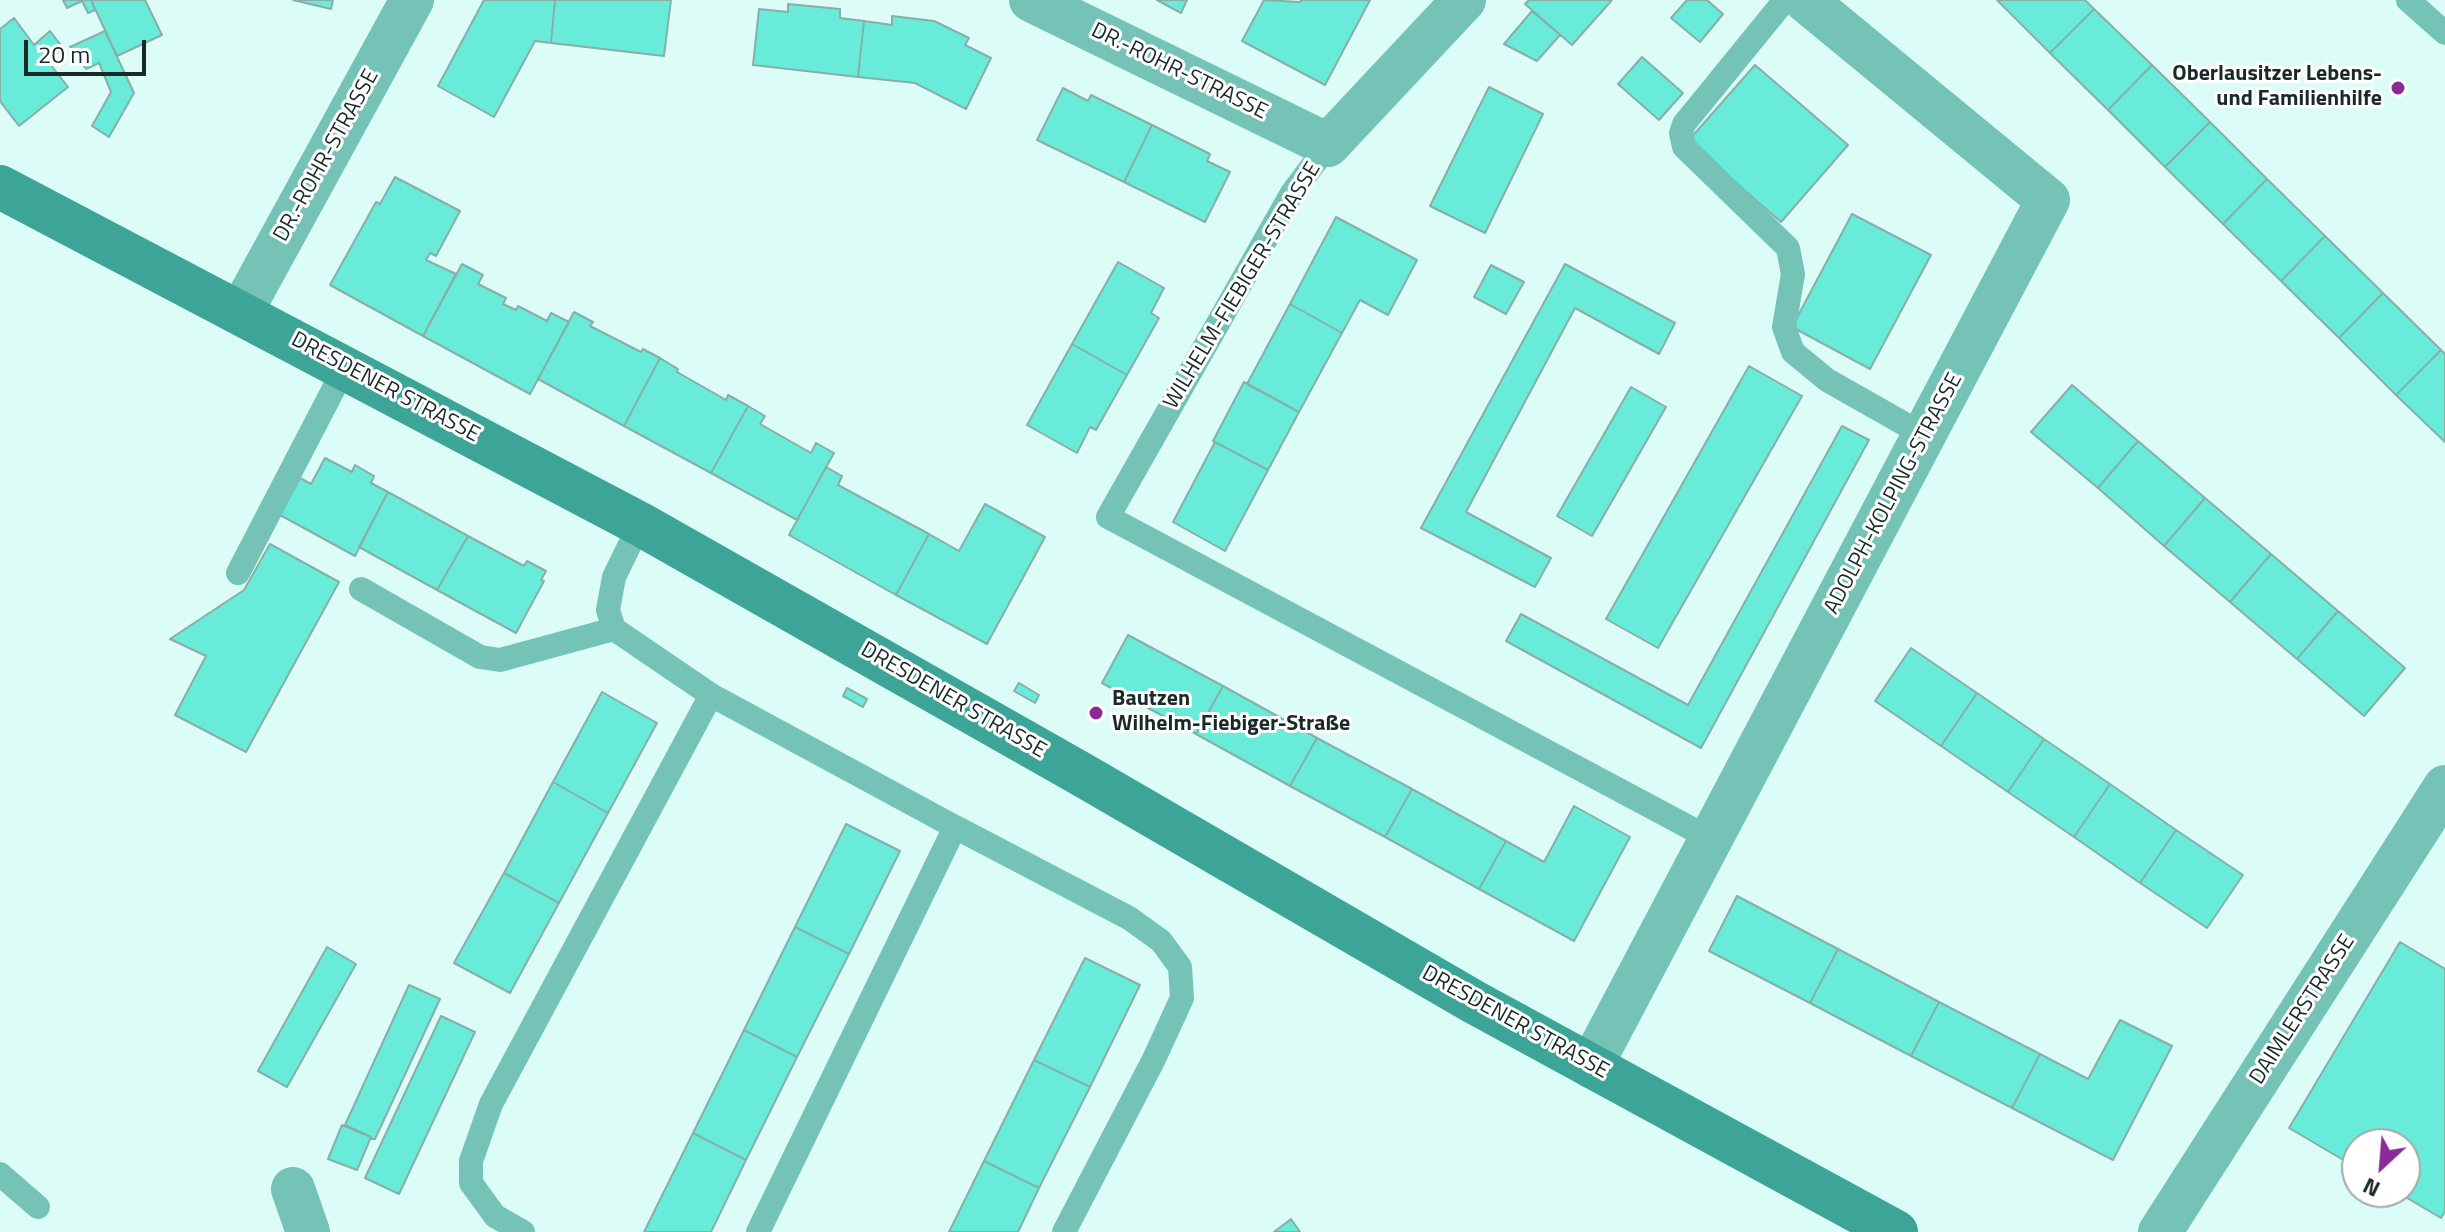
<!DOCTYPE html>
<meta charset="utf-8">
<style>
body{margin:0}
#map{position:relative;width:2445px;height:1232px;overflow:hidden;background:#dcfdf7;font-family:"Titillium Web",sans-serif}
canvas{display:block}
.north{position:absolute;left:2341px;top:1128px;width:80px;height:80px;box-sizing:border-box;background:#fff;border:2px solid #a3a9a8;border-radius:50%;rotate:206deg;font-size:22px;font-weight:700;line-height:32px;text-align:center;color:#182926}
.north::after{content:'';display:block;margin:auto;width:28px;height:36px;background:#8a2c97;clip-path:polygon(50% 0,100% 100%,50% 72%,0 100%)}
.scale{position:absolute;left:24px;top:40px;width:122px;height:36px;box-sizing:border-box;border:4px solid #182926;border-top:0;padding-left:10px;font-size:24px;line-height:28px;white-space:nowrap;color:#182926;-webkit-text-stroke:6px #fff;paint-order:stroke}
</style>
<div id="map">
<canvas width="2445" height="1232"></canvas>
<div class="north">N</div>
<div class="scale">20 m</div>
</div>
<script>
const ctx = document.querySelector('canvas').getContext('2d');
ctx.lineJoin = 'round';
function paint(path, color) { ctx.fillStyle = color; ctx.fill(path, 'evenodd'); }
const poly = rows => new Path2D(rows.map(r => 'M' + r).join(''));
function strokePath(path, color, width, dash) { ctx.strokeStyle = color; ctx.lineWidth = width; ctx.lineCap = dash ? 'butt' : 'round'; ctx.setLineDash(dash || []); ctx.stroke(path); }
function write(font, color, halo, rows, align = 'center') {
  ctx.font = font + ' "Titillium Web",sans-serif'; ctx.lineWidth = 6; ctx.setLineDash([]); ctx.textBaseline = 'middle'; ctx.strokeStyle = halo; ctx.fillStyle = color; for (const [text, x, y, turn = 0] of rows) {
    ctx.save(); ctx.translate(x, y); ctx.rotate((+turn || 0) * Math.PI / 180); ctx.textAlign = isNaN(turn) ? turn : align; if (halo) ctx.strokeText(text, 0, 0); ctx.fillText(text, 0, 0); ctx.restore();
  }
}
const building = poly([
 [63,0,91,0,95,10,88,13,82,1,67,8,63,0],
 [91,0,145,0,162,35,117,56,91,0],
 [293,0,333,0,331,9,293,0],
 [484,0,555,0,551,43,535,41,494,117,438,86,484,0],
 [555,0,671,0,664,56,551,43,555,0],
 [1157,0,1187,0,1181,13,1157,0],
 [1264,0,1300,2,1301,0,1370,0,1325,85,1242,41,1264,0],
 [1529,0,1612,0,1572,45,1525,4,1529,0],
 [1687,0,1707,0,1723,14,1700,42,1671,18,1687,0],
 [1997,0,2085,0,2094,9,2050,53,1997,0],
 [788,4,840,9,840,18,864,21,858,77,753,65,759,9,788,12,788,4],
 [2094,9,2152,65,2108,110,2050,53,2094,9],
 [1532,11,1560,35,1537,61,1504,44,1532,11],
 [892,16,934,21,969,38,965,45,991,58,966,109,915,83,858,77,864,21,892,25,892,16],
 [14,18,34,45,50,31,63,48,47,60,68,87,19,126,0,101,0,29,14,18],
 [105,31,134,93,109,137,92,126,111,92,99,63,86,69,70,47,105,31],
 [1642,57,1683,93,1659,120,1618,84,1642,57],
 [1755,65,1848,145,1781,222,1688,141,1755,65],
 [2152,65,2210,122,2165,167,2108,110,2152,65],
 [1489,87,1543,114,1485,233,1430,206,1489,87],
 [1063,88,1088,101,1091,95,1152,125,1124,182,1037,140,1063,88],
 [2210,122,2267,179,2223,224,2165,167,2210,122],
 [1152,125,1210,154,1207,161,1230,172,1205,222,1124,182,1152,125],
 [395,177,460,211,436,256,430,253,426,260,456,274,423,336,330,285,376,202,380,204,395,177],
 [2267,179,2325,236,2281,281,2223,224,2267,179],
 [1852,214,1931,255,1870,369,1792,327,1852,214],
 [1336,217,1417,260,1388,315,1360,300,1342,333,1290,304,1336,217],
 [2325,236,2383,293,2339,338,2281,281,2325,236],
 [1118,262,1164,288,1151,313,1159,318,1127,375,1072,344,1118,262],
 [462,264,483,275,478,284,506,298,503,304,516,310,518,306,547,321,551,313,569,322,530,394,423,336,462,264],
 [1565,264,1675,323,1659,354,1575,308,1466,512,1551,558,1535,587,1421,528,1565,264],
 [1491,265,1524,282,1506,314,1474,297,1491,265],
 [2383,293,2441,350,2396,395,2339,338,2383,293],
 [1290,304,1342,333,1299,412,1247,384,1290,304],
 [574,312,593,322,590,326,641,352,643,349,660,358,624,426,538,379,574,312],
 [1072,344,1127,375,1096,430,1090,427,1077,453,1027,425,1072,344],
 [2441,350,2445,354,2445,442,2396,395,2441,350],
 [660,358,678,369,677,372,726,400,728,395,748,406,711,473,624,426,660,358],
 [1749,366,1802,396,1658,648,1606,619,1749,366],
 [1244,382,1299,412,1268,470,1213,441,1244,382],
 [2072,385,2138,441,2098,488,2031,432,2072,385],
 [1631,387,1666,407,1592,536,1557,516,1631,387],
 [748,406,765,416,760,424,811,453,816,443,834,453,797,520,711,473,748,406],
 [1842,426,1869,440,1701,748,1506,641,1521,614,1688,705,1842,426],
 [2138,441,2205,498,2164,546,2098,488,2138,441],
 [1215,442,1268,470,1225,551,1173,522,1215,442],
 [325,458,352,472,355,465,374,476,371,483,388,492,355,556,280,515,300,478,311,484,325,458],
 [826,467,842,476,838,485,929,534,896,595,789,535,826,467],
 [388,492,468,536,437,590,359,547,388,492],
 [2205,498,2271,554,2230,602,2164,546,2205,498],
 [985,504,1045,537,987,644,896,595,929,534,959,551,985,504],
 [468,536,524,566,527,561,546,571,541,580,544,581,516,633,437,590,468,536],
 [270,544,339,582,246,752,175,715,206,656,170,639,244,590,270,544],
 [2271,554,2338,611,2297,659,2230,602,2271,554],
 [2338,611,2405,668,2364,716,2297,659,2338,611],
 [1128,635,1223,686,1196,734,1102,683,1128,635],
 [1911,648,1977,693,1941,746,1875,701,1911,648],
 [1019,683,1039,695,1035,703,1014,691,1019,683],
 [1223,686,1317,738,1290,786,1196,734,1223,686],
 [847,688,867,699,863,707,843,696,847,688],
 [602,692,657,723,608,813,553,782,602,692],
 [1977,693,2044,739,2008,792,1941,746,1977,693],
 [1317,738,1412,789,1385,837,1290,786,1317,738],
 [2044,739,2110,784,2074,837,2008,792,2044,739],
 [553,782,608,813,559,903,504,873,553,782],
 [2110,784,2176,830,2140,883,2074,837,2110,784],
 [1412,789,1506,841,1479,889,1385,837,1412,789],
 [1574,806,1630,837,1574,941,1479,889,1506,841,1544,862,1574,806],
 [846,824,900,851,849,954,795,927,846,824],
 [2176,830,2243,875,2207,928,2140,883,2176,830],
 [504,873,559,903,510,993,454,963,504,873],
 [1737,896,1838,949,1810,1003,1709,951,1737,896],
 [795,927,849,954,797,1057,744,1030,795,927],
 [2400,942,2445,969,2445,1211,2441,1218,2397,1192,2405,1192,2405,1144,2357,1144,2357,1168,2289,1128,2400,942],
 [327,947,356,964,287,1087,258,1071,327,947],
 [1838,949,1939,1002,1911,1056,1810,1003,1838,949],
 [1085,958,1140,985,1090,1087,1034,1060,1085,958],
 [409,985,440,999,375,1139,370,1139,371,1137,345,1125,409,985],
 [1939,1002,2040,1054,2012,1108,1911,1056,1939,1002],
 [441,1016,475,1032,399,1194,365,1178,441,1016],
 [2120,1020,2172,1046,2113,1160,2012,1108,2040,1054,2088,1079,2120,1020],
 [744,1030,797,1057,746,1160,693,1133,744,1030],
 [1034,1060,1090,1087,1039,1188,984,1161,1034,1060],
 [342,1125,371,1137,357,1170,328,1159,342,1125],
 [693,1133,746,1160,711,1232,644,1232,693,1133],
 [984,1161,1039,1188,1018,1232,949,1232,984,1161],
 [1291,1219,1300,1232,1274,1232,1291,1219]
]);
paint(building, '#68ecd9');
strokePath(building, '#87afa8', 2);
strokePath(poly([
 [1785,0,1684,124,1681,133,1684,147,1788,248,1793,274,1784,327,1793,352,1827,380,1924,435],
 [2408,0,2445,33],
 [1328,145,1292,193,1108,517,1711,839],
 [238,573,345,367],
 [361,589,480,657,500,660,614,629],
 [711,695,955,827,758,1232],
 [955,827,1129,918,1161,941,1180,967,1182,998,1154,1059,1064,1232],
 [0,1174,38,1207],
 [523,1232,495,1216,471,1183,471,1161,491,1104,711,695,614,629,608,610,614,577,640,524]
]), '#74c3b6', 24);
strokePath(poly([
 [1031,0,1328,145,1464,0],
 [241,312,412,0],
 [1591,1066,2048,200,1805,0],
 [293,1189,308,1232],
 [2160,1232,2445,787]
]), '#74c3b6', 44);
strokePath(poly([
 [0,187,640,524,1081,774,1474,1002,1896,1232]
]), '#3ca597', 44);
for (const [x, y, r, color] of [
 [2398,88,8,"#8a2c97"],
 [1096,713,8,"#8a2c97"]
]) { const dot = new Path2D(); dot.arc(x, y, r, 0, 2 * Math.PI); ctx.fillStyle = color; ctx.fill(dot); strokePath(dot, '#fff', 3); }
write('22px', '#182926', '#fff', [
 ["DR.-ROHR-STRASSE",1179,72,26],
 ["DR.-ROHR-STRASSE",327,156,-61],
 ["WILHELM-FIEBIGER-STRASSE",1243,286,-59],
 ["DRESDENER STRASSE",385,388,28],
 ["ADOLPH-KOLPING-STRASSE",1894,494,-62],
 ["DRESDENER STRASSE",953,701,30],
 ["DAIMLERSTRASSE",2303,1010,-57],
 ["DRESDENER STRASSE",1515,1023,29]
]);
write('bold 22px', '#182926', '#fff', [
 ["Oberlausitzer Lebens-",2382,75],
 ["und Familienhilfe",2382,100],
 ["Bautzen",1112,700,"left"],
 ["Wilhelm-Fiebiger-Straße",1112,725,"left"]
], 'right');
</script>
